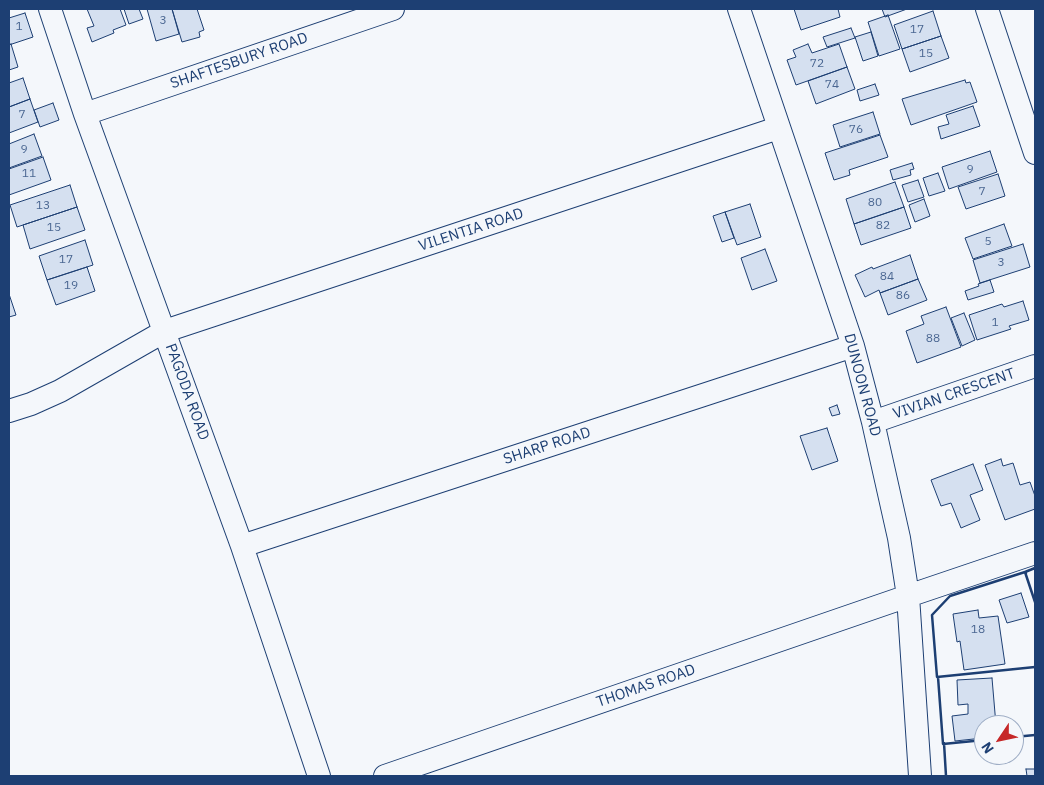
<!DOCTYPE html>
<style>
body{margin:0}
#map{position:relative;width:1044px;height:785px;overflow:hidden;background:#f4f7fb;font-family:"IBM Plex Sans",sans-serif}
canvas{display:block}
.frame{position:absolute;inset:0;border:10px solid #1d3f73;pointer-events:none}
.north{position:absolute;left:974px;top:715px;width:50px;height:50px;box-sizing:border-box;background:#f4f7fb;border:1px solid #9eadc5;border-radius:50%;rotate:236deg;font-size:14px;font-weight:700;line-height:20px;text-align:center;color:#1d3f73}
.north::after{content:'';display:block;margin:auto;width:18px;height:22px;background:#c62828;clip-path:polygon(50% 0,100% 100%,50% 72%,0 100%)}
</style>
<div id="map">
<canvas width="1044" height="785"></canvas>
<div class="frame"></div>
<div class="north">N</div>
</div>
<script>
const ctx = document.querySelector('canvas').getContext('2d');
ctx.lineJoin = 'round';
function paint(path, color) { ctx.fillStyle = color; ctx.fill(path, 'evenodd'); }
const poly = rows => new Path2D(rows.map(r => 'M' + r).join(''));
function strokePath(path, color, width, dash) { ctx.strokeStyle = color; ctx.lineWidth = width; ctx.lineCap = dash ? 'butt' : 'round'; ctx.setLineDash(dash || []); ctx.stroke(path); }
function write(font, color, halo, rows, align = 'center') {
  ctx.font = font + ' "IBM Plex Sans",sans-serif'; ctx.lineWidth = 4; ctx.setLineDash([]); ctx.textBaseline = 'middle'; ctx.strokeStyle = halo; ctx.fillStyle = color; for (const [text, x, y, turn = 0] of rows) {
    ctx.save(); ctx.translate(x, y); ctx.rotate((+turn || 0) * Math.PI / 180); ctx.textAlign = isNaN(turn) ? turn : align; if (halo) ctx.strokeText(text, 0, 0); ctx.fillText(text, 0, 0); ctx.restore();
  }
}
const building = poly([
 [87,9,120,9,126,25,113,30,114,33,92,42,87,28,94,26,87,9],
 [124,9,139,9,143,19,129,24,124,9],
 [147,9,172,9,179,34,156,41,147,9],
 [172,9,197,9,204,30,199,32,200,37,182,42,172,9],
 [794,9,838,9,840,17,801,30,794,9],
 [882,9,907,9,885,17,882,9],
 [933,11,941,36,902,49,894,25,933,11],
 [25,13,33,37,9,45,9,18,25,13],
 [888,15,900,49,879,56,868,22,888,15],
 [851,28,855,38,827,47,823,37,851,28],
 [871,32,878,56,863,61,855,37,871,32],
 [941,36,949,58,910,72,902,49,941,36],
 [11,44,18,67,9,70,9,45,11,44],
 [808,44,812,53,839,44,847,67,796,85,787,60,796,57,793,50,808,44],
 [847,67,855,89,816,104,808,81,847,67],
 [23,78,30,99,9,107,9,83,23,78],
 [965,80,966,83,970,82,977,102,911,125,902,99,965,80],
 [875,84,879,95,860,101,857,90,875,84],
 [30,99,38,122,9,133,9,107,30,99],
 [53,103,59,120,40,127,34,110,53,103],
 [973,106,980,126,941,139,938,127,949,124,946,115,973,106],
 [873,112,880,134,840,147,833,125,873,112],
 [34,134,42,156,9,168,9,144,34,134],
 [880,135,888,157,849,170,850,175,834,180,825,153,880,135],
 [990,151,997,172,949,189,942,167,990,151],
 [43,157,51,180,9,195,9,169,43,157],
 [912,163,914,169,910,170,911,175,893,180,890,170,912,163],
 [938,173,945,191,929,196,923,178,938,173],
 [998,174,1005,196,966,209,958,187,998,174],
 [918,180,924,197,908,202,902,185,918,180],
 [895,182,904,207,854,224,846,199,895,182],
 [70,185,77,207,17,227,10,205,70,185],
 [924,199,930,216,915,222,909,205,924,199],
 [750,204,761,237,737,245,725,212,750,204],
 [77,207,85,230,30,249,23,225,77,207],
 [904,207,911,228,861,245,854,224,904,207],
 [725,212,734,238,722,242,713,216,725,212],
 [1004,224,1012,246,973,259,965,238,1004,224],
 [85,240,93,265,47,280,39,256,85,240],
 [1023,244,1030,267,980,283,973,260,1023,244],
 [765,249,777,281,752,290,741,258,765,249],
 [910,255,918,279,880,293,879,290,865,297,855,275,872,267,873,269,910,255],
 [87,267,95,291,56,305,47,280,87,267],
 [918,279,927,300,888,315,880,293,918,279],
 [990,280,994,292,968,300,965,291,979,286,978,284,990,280],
 [9,294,16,315,9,317,9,294],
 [1023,301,1029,320,1009,326,1011,329,977,340,969,315,1002,304,1004,307,1023,301],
 [946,307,961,347,917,363,906,331,924,324,921,316,946,307],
 [964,313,975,340,962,346,951,318,964,313],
 [837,405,840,414,832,416,829,408,837,405],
 [827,428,838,461,812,470,800,436,827,428],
 [1001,459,1003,466,1013,463,1020,485,1030,482,1035,496,1035,509,1005,520,985,465,1001,459],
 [973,464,983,490,970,495,980,520,961,528,951,503,941,506,931,480,973,464],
 [1021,593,1029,617,1007,623,999,600,1021,593],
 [978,610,979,618,998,616,1005,664,964,670,960,641,957,642,953,614,978,610],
 [992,678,996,725,984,725,983,738,955,741,952,716,968,714,968,704,958,705,957,680,992,678],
 [1026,769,1035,769,1035,776,1027,776,1026,769]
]);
paint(building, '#d5e0f0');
strokePath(building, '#1d3f73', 1);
const street = poly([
 [50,9,85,114,242,546,319,776],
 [739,9,853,346,873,422,899,538,908,596,920,776],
 [987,9,1035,153],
 [85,114,393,9],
 [9,411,31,404,60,391,165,331,778,128],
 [873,422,1035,366],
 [242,546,853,346],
 [385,776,908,596,1035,553]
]);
strokePath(street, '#1d3f73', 24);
strokePath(street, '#f4f7fb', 22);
strokePath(poly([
 [1026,573,1025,572,1035,568],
 [1035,602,1025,572,950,596,932,615,937,677,1035,667],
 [938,677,943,744,984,740],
 [1014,737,1035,735],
 [944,743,946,776]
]), '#1d3f73', 2.5);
write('12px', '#4b6792', null, [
 ["3",163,21],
 ["1",19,27],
 ["17",917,30],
 ["15",926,54],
 ["72",817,64],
 ["74",832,85],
 ["7",22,115],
 ["76",856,130],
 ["9",24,150],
 ["9",970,170],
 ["11",29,174],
 ["7",982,192],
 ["80",875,203],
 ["13",43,206],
 ["82",883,226],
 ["15",54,228],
 ["5",988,242],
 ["17",66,260],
 ["3",1001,263],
 ["84",887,277],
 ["19",71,286],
 ["86",903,296],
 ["1",995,323],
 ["88",933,339],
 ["18",978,630]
]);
write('15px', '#1d3f73', '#f4f7fb', [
 ["SHAFTESBURY ROAD",239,61,-19],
 ["VILENTIA ROAD",471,230,-18],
 ["DUNOON ROAD",862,385,75],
 ["PAGODA ROAD",187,392,70],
 ["VIVIAN CRESCENT",954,394,-19],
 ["SHARP ROAD",547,446,-18],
 ["THOMAS ROAD",646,686,-19]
]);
</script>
